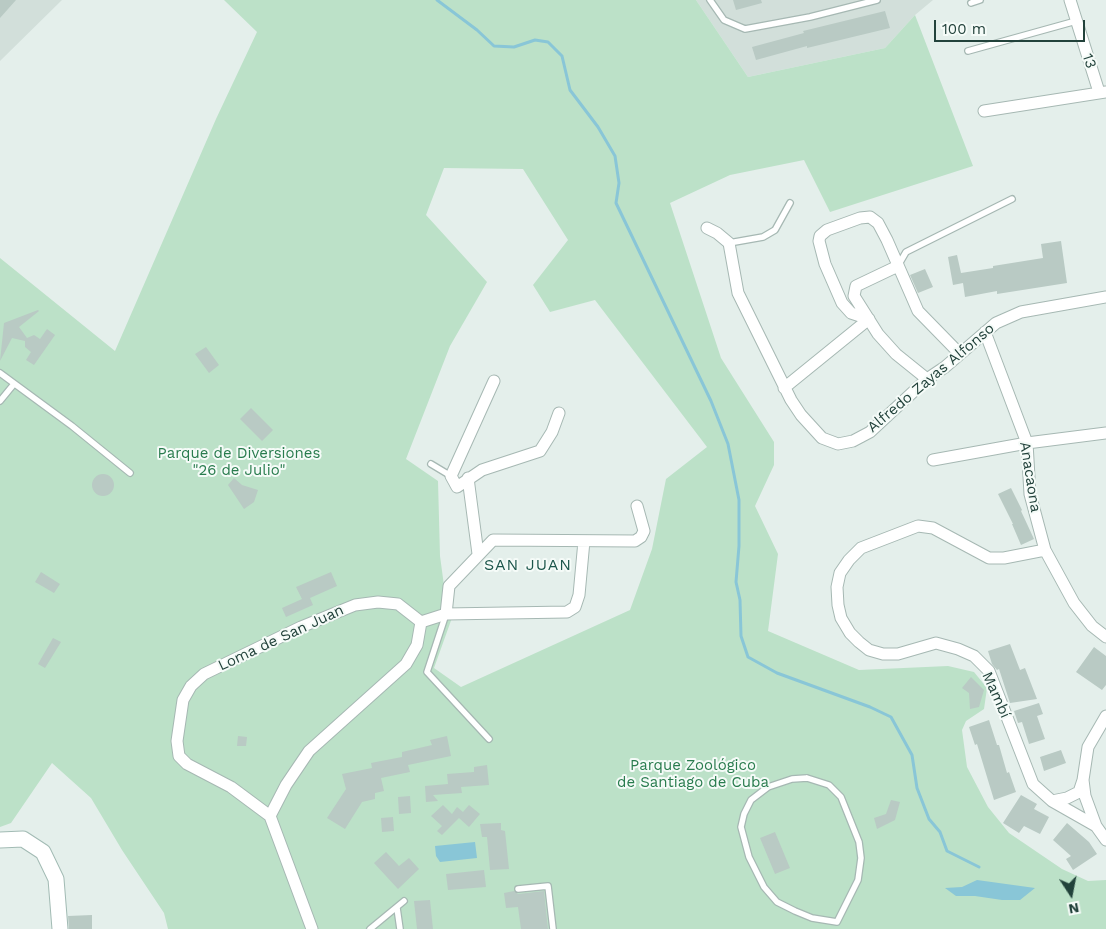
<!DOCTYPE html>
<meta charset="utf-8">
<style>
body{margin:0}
#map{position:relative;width:1106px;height:929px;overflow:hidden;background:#e4efeb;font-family:"Work Sans",sans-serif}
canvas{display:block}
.north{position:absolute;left:1046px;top:869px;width:50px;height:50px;-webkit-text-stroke:4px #f5fbf8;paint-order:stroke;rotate:169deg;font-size:14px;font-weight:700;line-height:20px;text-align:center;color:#22423b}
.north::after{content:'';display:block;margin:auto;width:18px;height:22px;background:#22423b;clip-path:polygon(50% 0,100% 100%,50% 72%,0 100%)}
.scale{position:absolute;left:934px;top:20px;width:151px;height:22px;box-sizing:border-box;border:2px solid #22423b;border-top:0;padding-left:6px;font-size:15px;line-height:18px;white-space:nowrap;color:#22423b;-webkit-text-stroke:4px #f5fbf8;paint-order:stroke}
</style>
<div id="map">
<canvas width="1106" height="929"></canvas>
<div class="north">N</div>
<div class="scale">100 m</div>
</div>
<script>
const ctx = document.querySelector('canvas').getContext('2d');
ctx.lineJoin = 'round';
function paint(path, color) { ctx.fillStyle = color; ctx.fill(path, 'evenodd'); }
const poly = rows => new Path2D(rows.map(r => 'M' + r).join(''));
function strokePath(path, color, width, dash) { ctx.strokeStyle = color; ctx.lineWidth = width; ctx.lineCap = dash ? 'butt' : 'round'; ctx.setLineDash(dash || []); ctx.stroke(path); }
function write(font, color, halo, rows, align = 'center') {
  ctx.font = font + ' "Work Sans",sans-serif'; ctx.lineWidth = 4; ctx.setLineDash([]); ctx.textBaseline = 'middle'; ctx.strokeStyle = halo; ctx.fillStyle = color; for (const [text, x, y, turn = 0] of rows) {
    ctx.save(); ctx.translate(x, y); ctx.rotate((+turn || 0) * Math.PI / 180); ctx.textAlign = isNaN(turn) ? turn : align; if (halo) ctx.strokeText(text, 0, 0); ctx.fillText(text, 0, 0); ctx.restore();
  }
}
paint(poly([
 [0,0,62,0,0,61],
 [696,0,933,0,915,15,885,48,748,77]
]), '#d2dfda');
paint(poly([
 [224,0,696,0,748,77,885,48,915,15,973,166,830,212,804,160,730,175,670,203,721,358,774,442,774,465,755,506,778,554,768,631,859,670,948,666,974,672,987,688,984,709,966,721,962,730,967,767,988,807,1009,833,1062,869,1088,881,1106,880,1106,929,168,929,164,913,122,850,91,798,52,763,11,823,0,827,0,258,115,351,216,119,257,32],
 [444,168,523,169,568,240,533,285,550,312,595,300,707,447,666,479,652,549,630,610,461,687,434,668,453,615,438,616,440,610,447,608,440,556,438,481,406,459,450,346,487,282,426,215]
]), '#bce1c8');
paint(poly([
 [475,842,477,858,440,862,436,856,435,846],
 [977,880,1035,888,1020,900,1002,900,975,896,956,896,945,888,962,887]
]), '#89c6d7');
strokePath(poly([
 [437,0,477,30,494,46,514,47,535,40,548,42,562,56,570,90,598,127,615,156,619,183,616,203,711,401,728,444,739,500,739,546,736,582,740,600,741,636,748,657,777,673,870,707,891,717,912,755,917,788,929,819,940,832,947,851,979,867]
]), '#89c6d7', 3);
paint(poly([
 [0,0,16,0,0,18],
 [733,0,761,0,762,3,736,10],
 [885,11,890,28,807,48,807,46,756,60,752,47,804,33,803,31],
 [1061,241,1067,283,997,294,997,291,965,297,963,283,953,285,948,257,957,255,961,273,993,268,993,266,1043,258,1041,244],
 [925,269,933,287,918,293,910,275],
 [38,310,39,311,19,327,27,338,34,335,40,339,47,329,55,335,34,365,26,360,31,352,25,347,25,341,12,338,0,361,4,323],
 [206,347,219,365,209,373,195,354],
 [251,408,273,430,262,441,240,419],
 '92 485a11 11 0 1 1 22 0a11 11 0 1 1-22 0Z',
 [234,478,242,485,258,490,254,502,244,509,228,485],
 [1011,488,1022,510,1021,511,1034,539,1021,545,1012,524,1013,524,998,494],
 [41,572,60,584,54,593,35,582],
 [331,572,337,586,310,598,313,605,286,617,282,608,302,599,296,587],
 [53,638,61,642,45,668,38,664],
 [1010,644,1020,670,1025,668,1037,699,1010,703,999,669,997,670,992,664,988,651],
 [1094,647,1106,656,1106,685,1102,690,1076,672],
 [971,677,984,690,979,707,970,709,969,693,962,688],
 [1039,703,1043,714,1037,716,1045,739,1029,744,1022,722,1018,723,1014,711],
 [989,720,997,745,999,745,1007,773,1009,772,1016,792,994,800,977,744,975,745,969,727],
 [238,736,247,737,246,746,237,746],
 [447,736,451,756,408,765,410,772,381,778,384,791,375,793,375,799,362,802,345,829,327,818,346,789,342,774,372,768,371,763,402,757,402,752,432,745,430,740],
 [1061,750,1066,763,1044,771,1040,757],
 [487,765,489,785,461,787,462,793,433,795,438,801,426,802,425,786,448,784,447,774,474,772,474,767],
 [1021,795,1037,804,1034,809,1049,817,1040,834,1024,826,1019,833,1003,823],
 [410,796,411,813,399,814,398,797],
 [891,800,900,802,895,820,877,829,874,818,886,814],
 [443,805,452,814,457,807,463,812,469,805,480,814,469,827,459,818,442,835,437,831,442,826,431,816],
 [393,817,394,831,382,832,381,818],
 [501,823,501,830,505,831,509,869,490,870,487,837,482,837,480,824],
 [1067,823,1089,842,1097,854,1073,870,1066,859,1071,856,1053,840],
 [775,832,790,868,775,874,760,838],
 [386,852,399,866,409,858,419,869,398,889,374,863],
 [484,870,486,887,448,890,446,874],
 [514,891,518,894,544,891,548,929,521,929,518,907,506,908,504,893],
 [430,900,433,929,417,929,414,901],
 [92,915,92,929,69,929,68,916]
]), '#b9cac4');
const lane = poly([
 [710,0,724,20,745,29,810,17,877,0],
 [971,3,980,0],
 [968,51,1076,21],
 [729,243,763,237,775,230,790,203],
 [899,264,906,252,1012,199],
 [0,373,72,426,130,473],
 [0,401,14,384],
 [431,464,451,476],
 [446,614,427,672,489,739],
 [807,778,829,785,841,797,859,842,861,858,858,880,837,922,812,918,795,911,777,902,764,887,749,857,741,827,744,814,751,800,768,787,792,779,807,778],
 [518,889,548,886,553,929],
 [397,908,400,929],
 [370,929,404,901]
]);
const street = poly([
 [1070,0,1099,92],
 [984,111,1106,92],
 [707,228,717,233,729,243,738,293,791,400,801,415,822,438,838,444,853,441,870,432,927,379,945,367,996,323,1021,312,1106,297],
 [898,266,856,286,854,296,878,334,896,354,927,379],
 [869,319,851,313,842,303,825,264,819,241,820,236,827,230,860,218,870,217,878,223,887,240,918,311,960,354],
 [985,332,1027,443,1030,494,1045,550,1074,603,1092,626,1106,637],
 [494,381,451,476,457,487,482,470,540,451,552,432,559,413],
 [784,388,869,319],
 [933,460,1027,443,1106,433],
 [468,478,478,554],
 [1045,550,1004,558,989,558,933,528,918,526,861,548,849,560,840,573,837,587,838,605,841,618,850,633,859,642,869,650,883,654,898,654,936,643,958,649,974,656,989,671,1033,784,1052,801,1096,826],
 [446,614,449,586,493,540,635,541,641,537,644,531,637,506],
 [421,622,446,614,567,612,575,607,579,595,584,541],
 [1106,716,1088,747,1083,780,1085,796,1096,826,1106,840],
 [1052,801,1067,798,1079,792,1083,780],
 [270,816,286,785,309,751,406,664,417,645,421,622],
 [312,929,270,816,231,787,187,764,179,756,177,741,183,700,191,686,204,674,301,627,355,605,378,602,398,604,421,622]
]);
const secondary = poly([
 [0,840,23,839,43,852,56,879,60,929]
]);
strokePath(lane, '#a6b8b3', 8);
strokePath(street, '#a6b8b3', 13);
strokePath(secondary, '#a2bbb4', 17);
strokePath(lane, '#fff', 5.5);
strokePath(street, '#fff', 11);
strokePath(secondary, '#fff', 15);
write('15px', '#22423b', '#f5fbf8', [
 ["13",1089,61,72],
 ["Alfredo Zayas Alfonso",931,378,-40],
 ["Anacaona",1030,477,81],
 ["Loma de San Juan",281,638,-25],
 ["Mambí",996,695,66]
]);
write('15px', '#297c4e', '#f5fbf8', [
 ["Parque de Diversiones",239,454],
 ["\"26 de Julio\"",239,471],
 ["Parque Zoológico",693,766],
 ["de Santiago de Cuba",693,783]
]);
ctx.letterSpacing = '1px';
write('16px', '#1c564b', '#f5fbf8', [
 ["SAN JUAN",528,565]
]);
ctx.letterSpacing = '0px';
</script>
